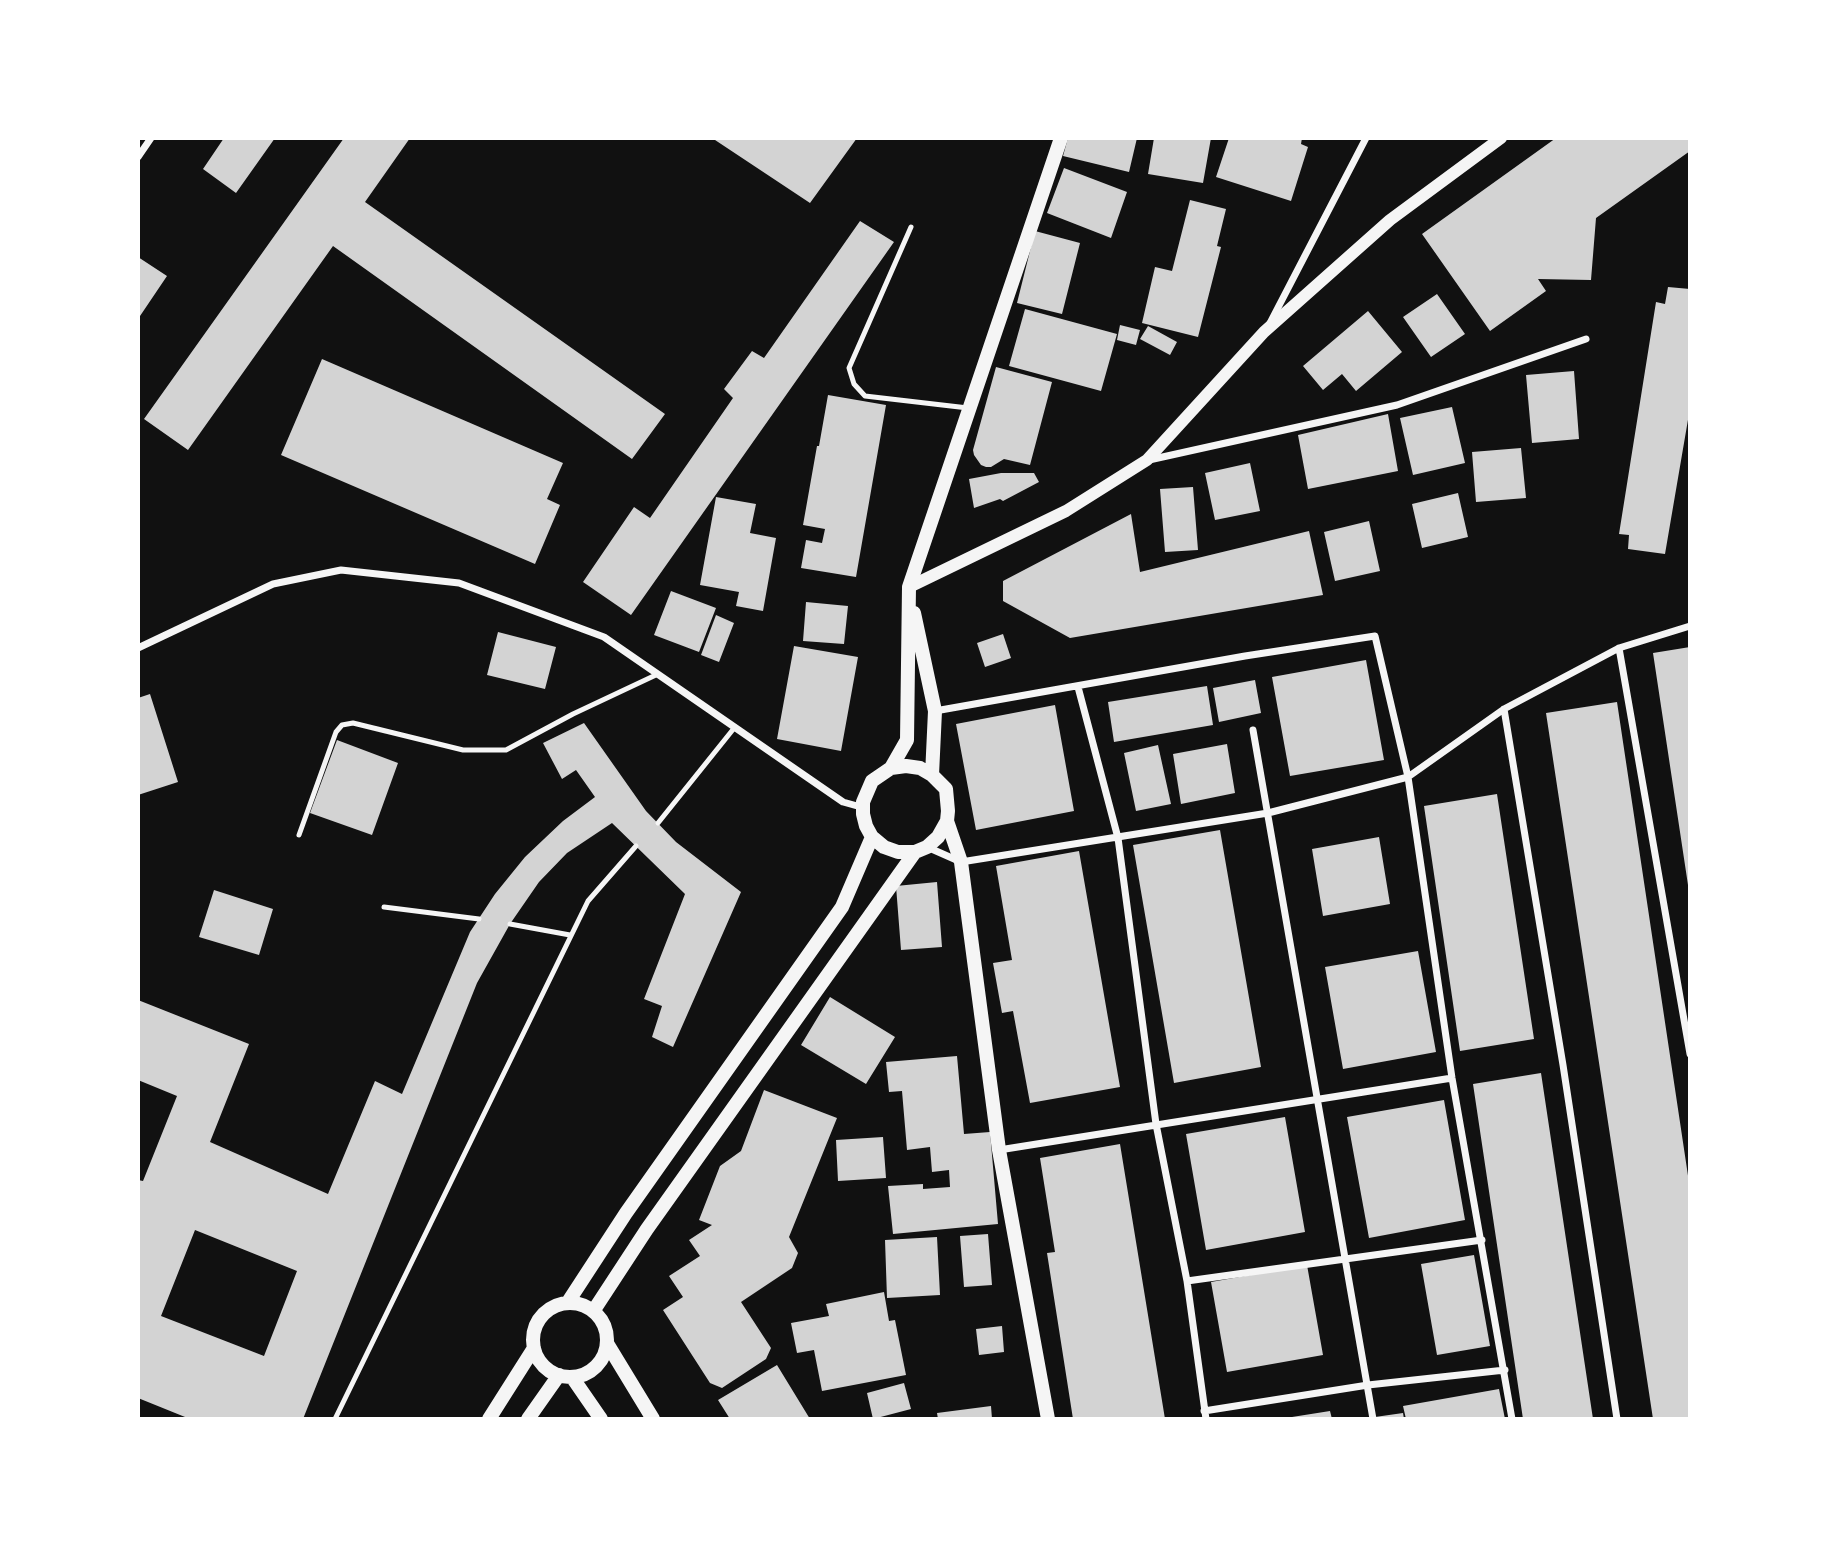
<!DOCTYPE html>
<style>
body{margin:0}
#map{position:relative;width:1828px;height:1557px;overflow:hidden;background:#111;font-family:Karla,sans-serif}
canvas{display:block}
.frame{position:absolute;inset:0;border:140px solid #fff;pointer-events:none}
</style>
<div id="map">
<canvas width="1828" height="1557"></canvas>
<div class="frame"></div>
</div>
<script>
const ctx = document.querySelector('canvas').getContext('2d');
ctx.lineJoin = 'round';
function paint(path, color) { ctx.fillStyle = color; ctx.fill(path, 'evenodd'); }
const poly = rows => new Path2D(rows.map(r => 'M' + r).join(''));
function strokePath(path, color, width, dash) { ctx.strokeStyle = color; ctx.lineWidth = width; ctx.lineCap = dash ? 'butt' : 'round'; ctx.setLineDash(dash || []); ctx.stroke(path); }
paint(poly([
 [224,138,275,138,236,193,203,169],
 [344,138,410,138,365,202,665,414,632,459,333,246,188,450,144,419],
 [712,138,857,138,810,203],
 [1068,138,1137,138,1129,172,1063,156],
 [1154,138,1211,138,1203,183,1148,174],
 [1229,138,1302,138,1301,144,1308,147,1291,201,1216,177],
 [1556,138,1690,138,1690,151,1596,218,1591,280,1538,279,1546,291,1490,331,1422,234],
 [1064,168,1127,192,1111,238,1047,213],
 [1190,200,1226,209,1217,246,1221,247,1198,337,1142,323,1155,267,1172,271],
 [860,221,894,242,631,615,583,582,634,507,650,518,733,398,724,389,752,351,764,358],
 [1035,231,1080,243,1062,314,1017,303],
 [138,257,167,276,138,319],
 [1668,287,1690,289,1690,408,1665,554,1628,549,1629,535,1619,534,1656,302,1665,304],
 [1437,294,1465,334,1431,357,1403,317],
 [1025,309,1117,334,1101,391,1009,366],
 [1368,311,1402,352,1356,391,1342,374,1323,390,1303,366],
 [1120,325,1140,330,1136,345,1117,340],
 [1148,326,1177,342,1170,355,1140,339],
 [322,359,563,463,547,499,560,505,535,564,281,455],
 [996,367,1052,382,1030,465,1004,459,991,467,986,467,981,465,974,455,973,450],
 [1574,371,1579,439,1532,443,1526,375],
 [828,395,886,405,856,577,801,568,806,540,822,543,825,529,803,525,817,446,819,446],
 [1452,407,1465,463,1413,475,1400,418],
 [1388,414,1398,471,1308,489,1298,435],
 [1521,448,1526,498,1476,502,1472,452],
 [1250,463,1260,511,1215,520,1205,473],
 [1001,473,1034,473,1039,482,1003,501,1000,499,974,508,969,479],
 [1193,487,1198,550,1165,552,1160,489],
 [1458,493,1468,537,1422,548,1412,504],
 [716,497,756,504,750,533,776,538,763,611,736,606,739,592,700,585],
 [1131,514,1140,572,1309,531,1323,595,1070,638,1003,601,1003,581],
 [1369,521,1380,571,1335,581,1324,532],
 [671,591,716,608,699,652,654,635],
 [806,602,848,606,844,644,803,641],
 [716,615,734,623,719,662,701,655],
 [498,632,556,647,545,689,487,675],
 [1003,634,1011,658,985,667,977,643],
 [794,646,858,657,841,751,777,739],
 [1690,647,1690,885,1688,885,1653,653],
 [1366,660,1384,760,1290,776,1272,677],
 [1255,680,1261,713,1219,722,1213,688],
 [1207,686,1213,725,1114,742,1108,702],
 [150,694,178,782,138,795,138,698],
 [1617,702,1690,1189,1690,1419,1653,1419,1546,713],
 [1055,705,1074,811,976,830,956,724],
 [584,723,646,811,676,842,741,892,673,1047,652,1037,662,1006,644,999,685,894,612,823,567,853,539,882,510,924,477,983,303,1419,190,1419,138,1398,138,1180,143,1181,177,1096,138,1080,138,1000,249,1044,210,1142,328,1194,375,1081,402,1094,470,932,495,894,525,857,563,821,595,797,576,770,562,779,543,743],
 [195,1230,297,1271,264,1356,161,1316],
 [337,740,398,763,372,835,310,813],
 [1227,744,1235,793,1181,804,1173,754],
 [1158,745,1171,804,1136,811,1124,753],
 [1497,794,1534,1039,1460,1051,1424,806],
 [1220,830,1261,1067,1174,1083,1133,845],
 [1379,837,1390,904,1323,916,1312,849],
 [1079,851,1120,1087,1030,1103,1013,1011,1002,1013,993,963,1012,960,996,866],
 [937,882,942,947,901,950,896,886],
 [214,890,273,909,259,955,199,937],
 [1418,951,1436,1052,1343,1069,1325,967],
 [830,997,895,1037,866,1084,801,1045],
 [957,1056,964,1134,990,1132,998,1224,893,1234,888,1186,923,1184,923,1189,950,1187,949,1170,932,1172,930,1147,907,1150,902,1091,889,1092,886,1062],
 [1541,1073,1593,1419,1523,1419,1473,1084],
 [764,1090,837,1118,789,1237,798,1253,792,1268,741,1302,771,1348,766,1359,722,1388,710,1383,663,1310,683,1297,669,1276,700,1256,689,1240,712,1225,699,1220,720,1166,741,1151],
 [1444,1100,1465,1220,1369,1238,1347,1117],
 [1285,1117,1305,1232,1206,1250,1186,1134],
 [883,1137,886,1178,838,1181,836,1140],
 [1120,1144,1165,1419,1073,1419,1047,1253,1055,1252,1040,1158],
 [988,1234,992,1285,964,1287,960,1236],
 [937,1237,940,1295,887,1298,885,1240],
 [1474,1255,1490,1346,1437,1355,1421,1264],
 [1307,1265,1323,1355,1227,1372,1211,1282],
 [884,1292,889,1321,895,1320,906,1375,822,1391,814,1350,797,1353,791,1323,829,1316,826,1304],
 [1002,1326,1004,1352,979,1355,976,1329],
 [777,1365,810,1419,730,1419,718,1400],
 [904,1383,911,1409,873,1419,867,1393],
 [1499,1389,1505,1419,1406,1419,1403,1406],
 [991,1406,992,1419,938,1419,937,1413],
 [1330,1411,1332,1419,1293,1419,1292,1417],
 [1403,1413,1404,1419,1375,1419,1375,1417]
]), '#d3d3d3');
strokePath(poly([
 [911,227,849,368,854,384,865,396,968,408],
 [658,823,735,727],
 [299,835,336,732,342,725,353,723,463,750,506,750,573,714,658,674],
 [384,907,479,919],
 [510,924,570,935],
 [335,1419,588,901,636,846]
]), '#f5f5f5', 5);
strokePath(poly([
 [138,157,151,138],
 [1270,323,1366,138],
 [1149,460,1397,405,1586,339],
 [138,648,273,584,341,570,459,583,604,637,843,802,861,807,862,810],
 [1619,648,1690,1054],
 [1078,687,1118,838,1156,1124,1187,1281,1206,1419],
 [1504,709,1563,1065,1617,1419],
 [935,711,1245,656,1375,636,1408,777,1452,1078,1512,1419],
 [1253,730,1373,1419],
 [927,847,961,862,1268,813,1408,777,1504,709,1619,648,1690,626],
 [999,1150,1452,1078],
 [1187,1281,1482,1240],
 [1204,1411,1368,1385,1505,1370]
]), '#f5f5f5', 7);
strokePath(poly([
 [909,587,1066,511,1147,460,1264,332,1390,220,1501,138]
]), '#f5f5f5', 12);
strokePath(poly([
 [914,613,935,711,932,775],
 [906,766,920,768,932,775,946,789,948,811,947,821,938,837,927,847,915,852,898,852,884,847,872,837,866,826,863,814,863,802,872,781,891,768,906,766],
 [891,768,907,740,909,587,1061,138],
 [947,821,961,862,999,1150,1048,1419],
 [568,1302,626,1213,842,907,872,837],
 '533 1340a37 37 0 1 1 74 0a37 37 0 1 1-74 0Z',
 [594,1310,647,1229,915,852],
 [608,1345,653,1419],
 [572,1377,601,1419],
 [489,1419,534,1348],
 [528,1419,559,1375]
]), '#f5f5f5', 14);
</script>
